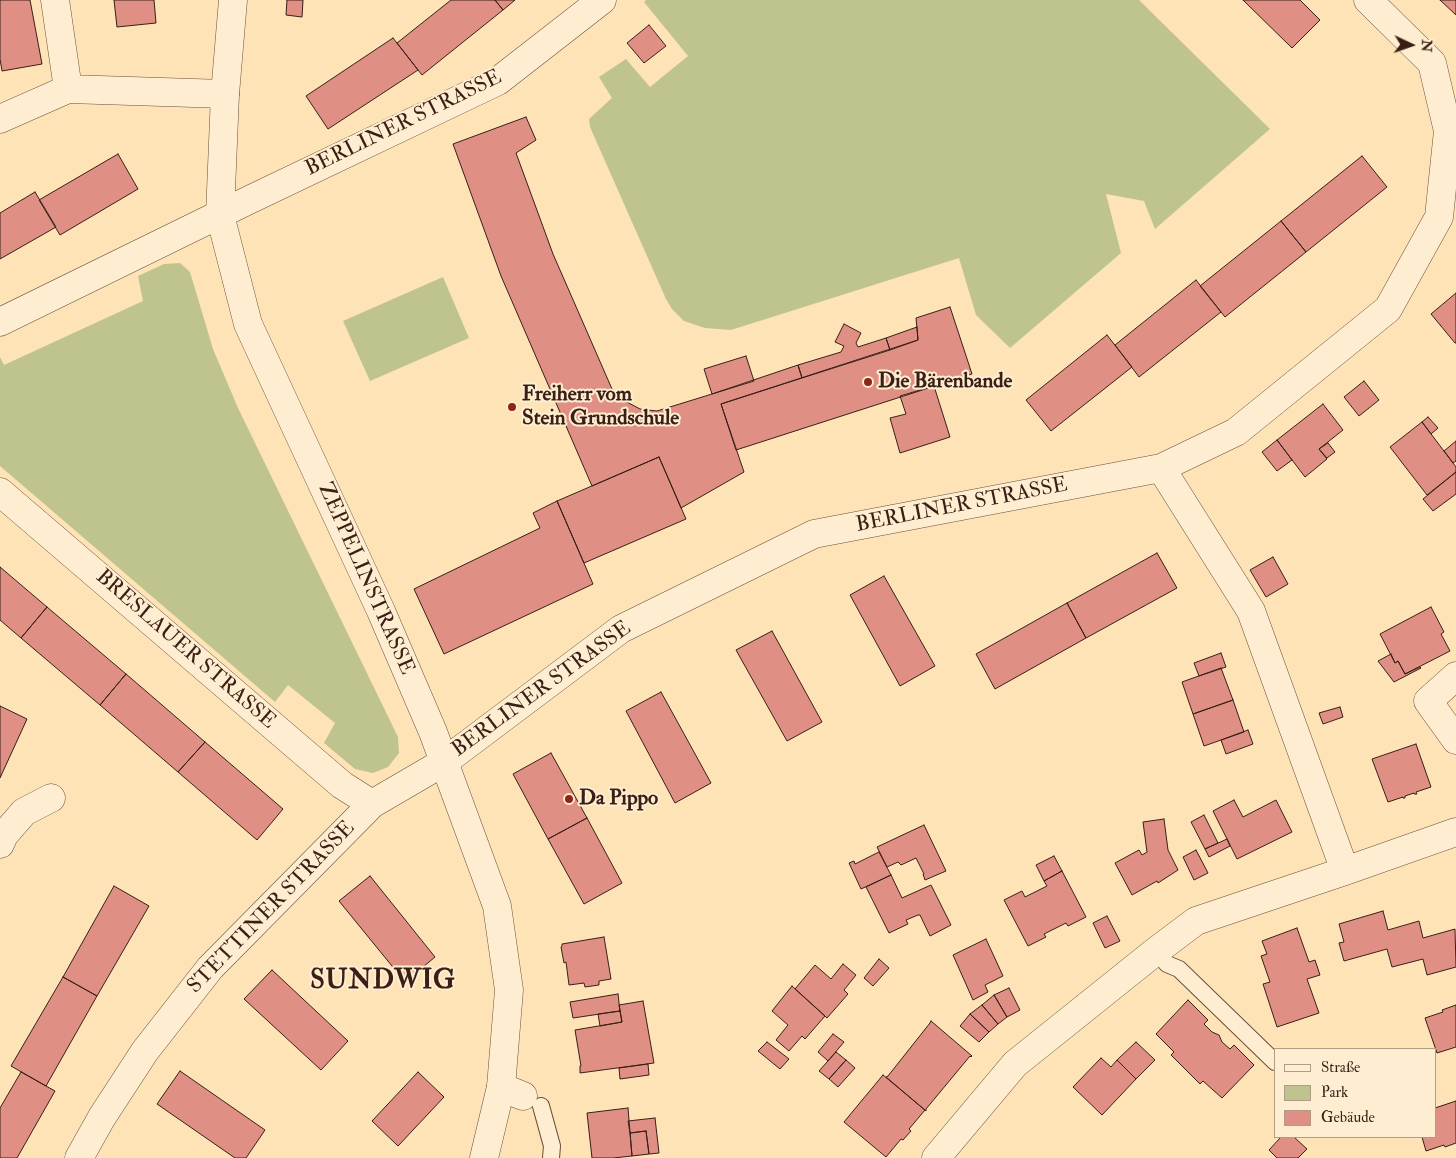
<!DOCTYPE html>
<meta charset="utf-8">
<style>
body{margin:0}
#map{position:relative;width:1456px;height:1158px;overflow:hidden;background:#fde3b6;font-family:"IM FELL Double Pica",serif}
canvas{display:block}
.legend{position:absolute;left:1274px;top:1048px;width:162px;height:90px;box-sizing:border-box;background:#feedd0;border:1px solid #af9b86;margin:0;padding:6px 9px;list-style:none;font-size:15px;color:#391f16}
.legend li{display:flex;align-items:center;gap:10px;height:25px}
.legend b{width:25px;border:1px solid #af9b86}
.north{position:absolute;left:1386px;top:20px;width:50px;height:50px;-webkit-text-stroke:4px #feedd0;paint-order:stroke;rotate:93deg;font-size:14px;font-weight:700;line-height:20px;text-align:center;color:#391f16}
.north::after{content:'';display:block;margin:auto;width:18px;height:22px;background:#391f16;clip-path:polygon(50% 0,100% 100%,50% 72%,0 100%)}
</style>
<div id="map">
<canvas width="1456" height="1158"></canvas>
<ul class="legend">
<li><b style="height:6px;background:#feedd0"></b>Straße</li>
<li><b style="height:14px;background:#bfc48e"></b>Park</li>
<li><b style="height:14px;background:#e08f84"></b>Gebäude</li>
</ul>
<div class="north">N</div>
</div>
<script>
const ctx = document.querySelector('canvas').getContext('2d');
ctx.lineJoin = 'round';
function paint(path, color) { ctx.fillStyle = color; ctx.fill(path, 'evenodd'); }
const poly = rows => new Path2D(rows.map(r => 'M' + r).join(''));
function strokePath(path, color, width, dash) { ctx.strokeStyle = color; ctx.lineWidth = width; ctx.lineCap = dash ? 'butt' : 'round'; ctx.setLineDash(dash || []); ctx.stroke(path); }
function write(font, color, halo, rows, align = 'center') {
  ctx.font = font + ' "IM FELL Double Pica",serif'; ctx.lineWidth = 4; ctx.setLineDash([]); ctx.textBaseline = 'middle'; ctx.strokeStyle = halo; ctx.fillStyle = color; for (const [text, x, y, turn = 0] of rows) {
    ctx.save(); ctx.translate(x, y); ctx.rotate((+turn || 0) * Math.PI / 180); ctx.textAlign = isNaN(turn) ? turn : align; if (halo) ctx.strokeText(text, 0, 0); ctx.fillText(text, 0, 0); ctx.restore();
  }
}
paint(poly([
 [646,0,1139,0,1270,129,1155,229,1144,201,1106,194,1121,253,1010,348,976,315,959,258,731,330,705,328,684,321,672,309,666,299,590,127,589,119,612,98,599,77,626,59,650,87,688,56,644,2],
 [180,263,190,272,213,349,238,408,398,737,399,753,388,767,373,773,355,769,324,743,335,723,288,685,275,702,0,466,0,357,4,365,143,301,138,276,164,264],
 [443,277,469,338,370,381,343,321]
]), '#bfc48e');
const building = poly([
 [0,0,30,0,42,64,2,71,0,59,0,0],
 [114,0,154,0,156,23,117,27,114,0],
 [287,0,303,0,302,17,286,15,287,0],
 [451,0,495,0,503,10,422,75,397,43,451,0],
 [495,0,515,0,503,10,495,0],
 [1243,0,1300,0,1320,20,1292,48,1243,0],
 [1440,0,1456,0,1456,15,1440,0],
 [649,25,666,46,644,63,627,43,649,25],
 [393,38,418,70,328,129,306,96,393,38],
 [526,117,536,140,516,153,553,254,612,389,625,401,640,409,657,411,712,394,798,365,802,378,721,404,744,472,681,508,659,457,592,486,501,276,453,144,526,117],
 [118,154,138,189,60,235,39,200,118,154],
 [1362,156,1387,187,1306,252,1281,221,1362,156],
 [35,192,56,227,0,259,0,213,35,192],
 [1281,221,1306,252,1225,317,1200,286,1281,221],
 [1196,280,1221,312,1139,377,1115,345,1196,280],
 [1456,293,1456,343,1455,343,1431,314,1456,293],
 [950,307,972,374,736,450,721,404,918,340,916,318,950,307],
 [844,324,861,333,856,343,858,347,886,338,890,350,802,378,798,365,841,352,844,346,835,342,844,324],
 [917,327,918,340,890,350,886,338,917,327],
 [1107,335,1132,367,1051,431,1026,400,1107,335],
 [746,356,754,381,712,394,704,369,746,356],
 [1364,381,1379,400,1359,416,1344,397,1364,381],
 [934,386,950,437,900,453,890,418,906,414,900,396,934,386],
 [1323,404,1343,430,1319,449,1327,459,1305,477,1277,440,1323,404],
 [1428,417,1438,428,1431,434,1422,422,1428,417],
 [1422,422,1456,467,1456,472,1427,495,1390,447,1422,422],
 [1277,440,1292,460,1277,471,1262,452,1277,440],
 [1456,441,1456,461,1453,463,1444,451,1456,441],
 [1328,443,1335,452,1327,458,1319,449,1328,443],
 [659,457,686,519,584,563,557,501,659,457],
 [1456,472,1456,494,1433,511,1423,499,1456,472],
 [557,501,593,584,444,654,414,589,540,528,533,513,557,501],
 [1157,553,1177,588,1086,638,1067,603,1157,553],
 [1273,557,1288,584,1266,597,1250,570,1273,557],
 [0,567,47,607,21,638,0,620,0,567],
 [884,576,935,666,900,686,850,595,884,576],
 [1067,603,1086,638,995,689,976,654,1067,603],
 [47,607,126,674,100,705,21,638,47,607],
 [1431,607,1444,632,1441,634,1450,651,1405,674,1398,661,1395,663,1380,634,1431,607],
 [772,631,822,722,787,741,736,650,772,631],
 [1221,653,1226,667,1199,676,1194,663,1221,653],
 [1391,654,1395,663,1398,661,1405,674,1420,667,1421,668,1394,682,1378,661,1391,654],
 [1221,668,1233,700,1193,714,1182,682,1221,668],
 [126,674,205,742,178,772,100,705,126,674],
 [661,692,711,783,675,803,626,711,661,692],
 [1233,700,1244,732,1204,746,1193,714,1233,700],
 [0,706,27,719,0,778,0,706],
 [1340,707,1343,717,1323,724,1319,713,1340,707],
 [1248,730,1253,744,1226,754,1221,740,1248,730],
 [205,742,283,809,257,840,178,772,205,742],
 [1416,744,1431,787,1416,792,1417,794,1414,794,1414,793,1405,796,1405,798,1403,798,1403,797,1388,802,1372,759,1416,744],
 [551,753,587,818,548,839,513,774,551,753],
 [1234,800,1243,817,1276,800,1292,832,1237,859,1213,811,1234,800],
 [1204,815,1218,843,1205,849,1191,822,1204,815],
 [587,818,622,883,584,904,548,839,587,818],
 [1164,819,1168,850,1178,870,1158,883,1157,881,1132,895,1115,863,1139,850,1142,855,1147,852,1143,822,1164,819],
 [924,825,946,871,925,880,923,874,924,874,916,858,901,865,898,862,887,867,877,847,924,825],
 [1227,839,1230,846,1209,857,1205,849,1227,839],
 [1196,850,1208,873,1194,880,1183,857,1196,850],
 [879,852,891,875,861,889,849,863,854,861,855,864,879,852],
 [1054,856,1062,871,1044,881,1036,865,1054,856],
 [1062,871,1086,917,1068,926,1066,923,1044,934,1046,937,1028,946,1004,900,1022,891,1025,897,1047,886,1044,881,1062,871],
 [891,875,902,898,931,885,951,925,930,936,920,915,918,915,906,920,908,924,889,933,866,887,891,875],
 [370,876,435,957,405,982,339,901,370,876],
 [114,886,149,906,97,996,63,977,114,886],
 [1383,911,1388,930,1419,921,1423,938,1455,929,1456,967,1427,975,1423,959,1392,967,1387,949,1344,961,1339,943,1344,942,1339,924,1383,911],
 [1107,916,1120,941,1105,948,1093,923,1107,916],
 [1297,928,1309,962,1315,960,1320,975,1307,979,1319,1013,1277,1027,1263,984,1270,982,1261,956,1267,954,1262,941,1297,928],
 [604,937,611,979,599,981,599,985,585,987,584,983,569,985,566,962,564,963,561,947,562,946,562,944,604,937],
 [986,939,1003,976,985,985,988,992,973,1000,953,955,986,939],
 [879,959,889,968,873,986,864,978,879,959],
 [843,964,856,975,844,990,848,994,827,1018,795,989,815,965,831,979,843,964],
 [272,970,348,1041,321,1070,244,999,272,970],
 [63,977,97,996,46,1086,11,1066,63,977],
 [792,986,825,1016,805,1039,802,1036,789,1051,776,1040,788,1025,772,1011,792,986],
 [1009,988,1020,1010,1007,1017,994,995,1009,988],
 [618,994,620,1011,573,1018,570,1002,618,994],
 [994,995,1007,1017,998,1024,982,1005,994,995],
 [1188,1000,1208,1020,1204,1024,1212,1032,1219,1035,1222,1042,1230,1049,1234,1045,1254,1065,1222,1098,1203,1081,1200,1084,1171,1055,1174,1052,1156,1034,1188,1000],
 [643,1001,654,1063,580,1073,580,1066,581,1066,575,1030,622,1022,619,1005,643,1001],
 [982,1005,998,1024,989,1032,970,1014,982,1005],
 [1456,1005,1456,1047,1437,1053,1425,1018,1443,1012,1442,1010,1456,1005],
 [620,1011,622,1022,600,1026,598,1014,620,1011],
 [970,1014,989,1032,979,1042,960,1026,970,1014],
 [931,1021,972,1056,971,1057,970,1056,926,1109,926,1111,886,1077,888,1076,930,1023,931,1021],
 [833,1034,844,1042,828,1061,818,1052,833,1034],
 [767,1042,789,1059,780,1069,758,1051,767,1042],
 [1136,1042,1155,1060,1136,1079,1117,1060,1136,1042],
 [836,1052,846,1060,829,1079,819,1071,836,1052],
 [1101,1058,1111,1067,1117,1060,1136,1079,1102,1115,1073,1087,1101,1058],
 [846,1060,855,1068,838,1087,829,1079,846,1060],
 [648,1064,649,1075,620,1079,619,1068,648,1064],
 [180,1071,265,1130,246,1158,235,1158,157,1104,180,1071],
 [21,1072,55,1091,17,1158,0,1158,0,1108,21,1072],
 [418,1072,444,1097,398,1146,372,1121,418,1072],
 [883,1075,925,1110,909,1129,911,1131,903,1140,901,1139,886,1157,844,1122,883,1075],
 [1456,1101,1456,1143,1445,1147,1444,1145,1426,1151,1422,1137,1435,1137,1435,1108,1456,1101],
 [628,1108,632,1156,613,1158,592,1158,587,1113,628,1108],
 [655,1118,659,1153,649,1154,646,1131,630,1133,628,1121,655,1118],
 [646,1131,649,1154,632,1156,630,1133,646,1131],
 [1281,1137,1294,1137,1307,1149,1298,1158,1277,1158,1269,1150,1281,1137]
]);
paint(building, '#e08f84');
strokePath(building, '#391f16', 1);
const service = poly([
 [1156,951,1167,964,1179,969,1275,1062],
 [541,1106,552,1146,551,1158]
]);
const minor = poly([
 [55,0,68,89],
 [0,119,68,89,225,94],
 [0,322,249,200,498,81,602,0],
 [1161,468,1251,611,1345,871],
 [0,492,342,785,372,804],
 [1456,676,1428,701,1456,740],
 [0,844,4,835,24,812,51,798],
 [501,1087,523,1096],
 [79,1158,102,1117,145,1051,210,968,372,804,444,762,621,629,814,534,1161,468,1236,432,1388,309,1439,217,1448,131,1432,63,1368,0],
 [936,1158,1015,1064,1156,951,1196,921,1345,871,1456,832]
]);
const tertiary = poly([
 [233,0,225,94,220,215,248,324,381,611,433,732,497,906,509,990,501,1087,484,1158]
]);
strokePath(service, '#6a503e', 18);
strokePath(minor, '#6a503e', 29);
strokePath(tertiary, '#6a503e', 29);
strokePath(service, '#feedd0', 16);
strokePath(minor, '#feedd0', 28);
strokePath(tertiary, '#feedd0', 28);
for (const [x, y, r, color] of [
 [868,382,5,"#8f2418"],
 [512,407,5,"#8f2418"],
 [569,799,5,"#8f2418"]
]) { const dot = new Path2D(); dot.arc(x, y, r, 0, 2 * Math.PI); ctx.fillStyle = color; ctx.fill(dot); strokePath(dot, '#feedd0', 2); }
write('21px', '#391f16', '#feedd0', [
 ["BERLINER STRASSE",404,124,-26],
 ["BERLINER STRASSE",962,506,-11],
 ["ZEPPELINSTRASSE",365,579,66],
 ["BRESLAUER STRASSE",185,650,41],
 ["BERLINER STRASSE",542,690,-36],
 ["STETTINER STRASSE",272,908,-46]
]);
write('bold 21px', '#391f16', '#feedd0', [
 ["Die Bärenbande",878,382],
 ["Freiherr vom",522,395],
 ["Stein Grundschule",522,419],
 ["Da Pippo",579,799]
], 'left');
ctx.letterSpacing = '1px';
write('bold 26px', '#391f16', '#feedd0', [
 ["SUNDWIG",383,982]
]);
ctx.letterSpacing = '0px';
</script>
